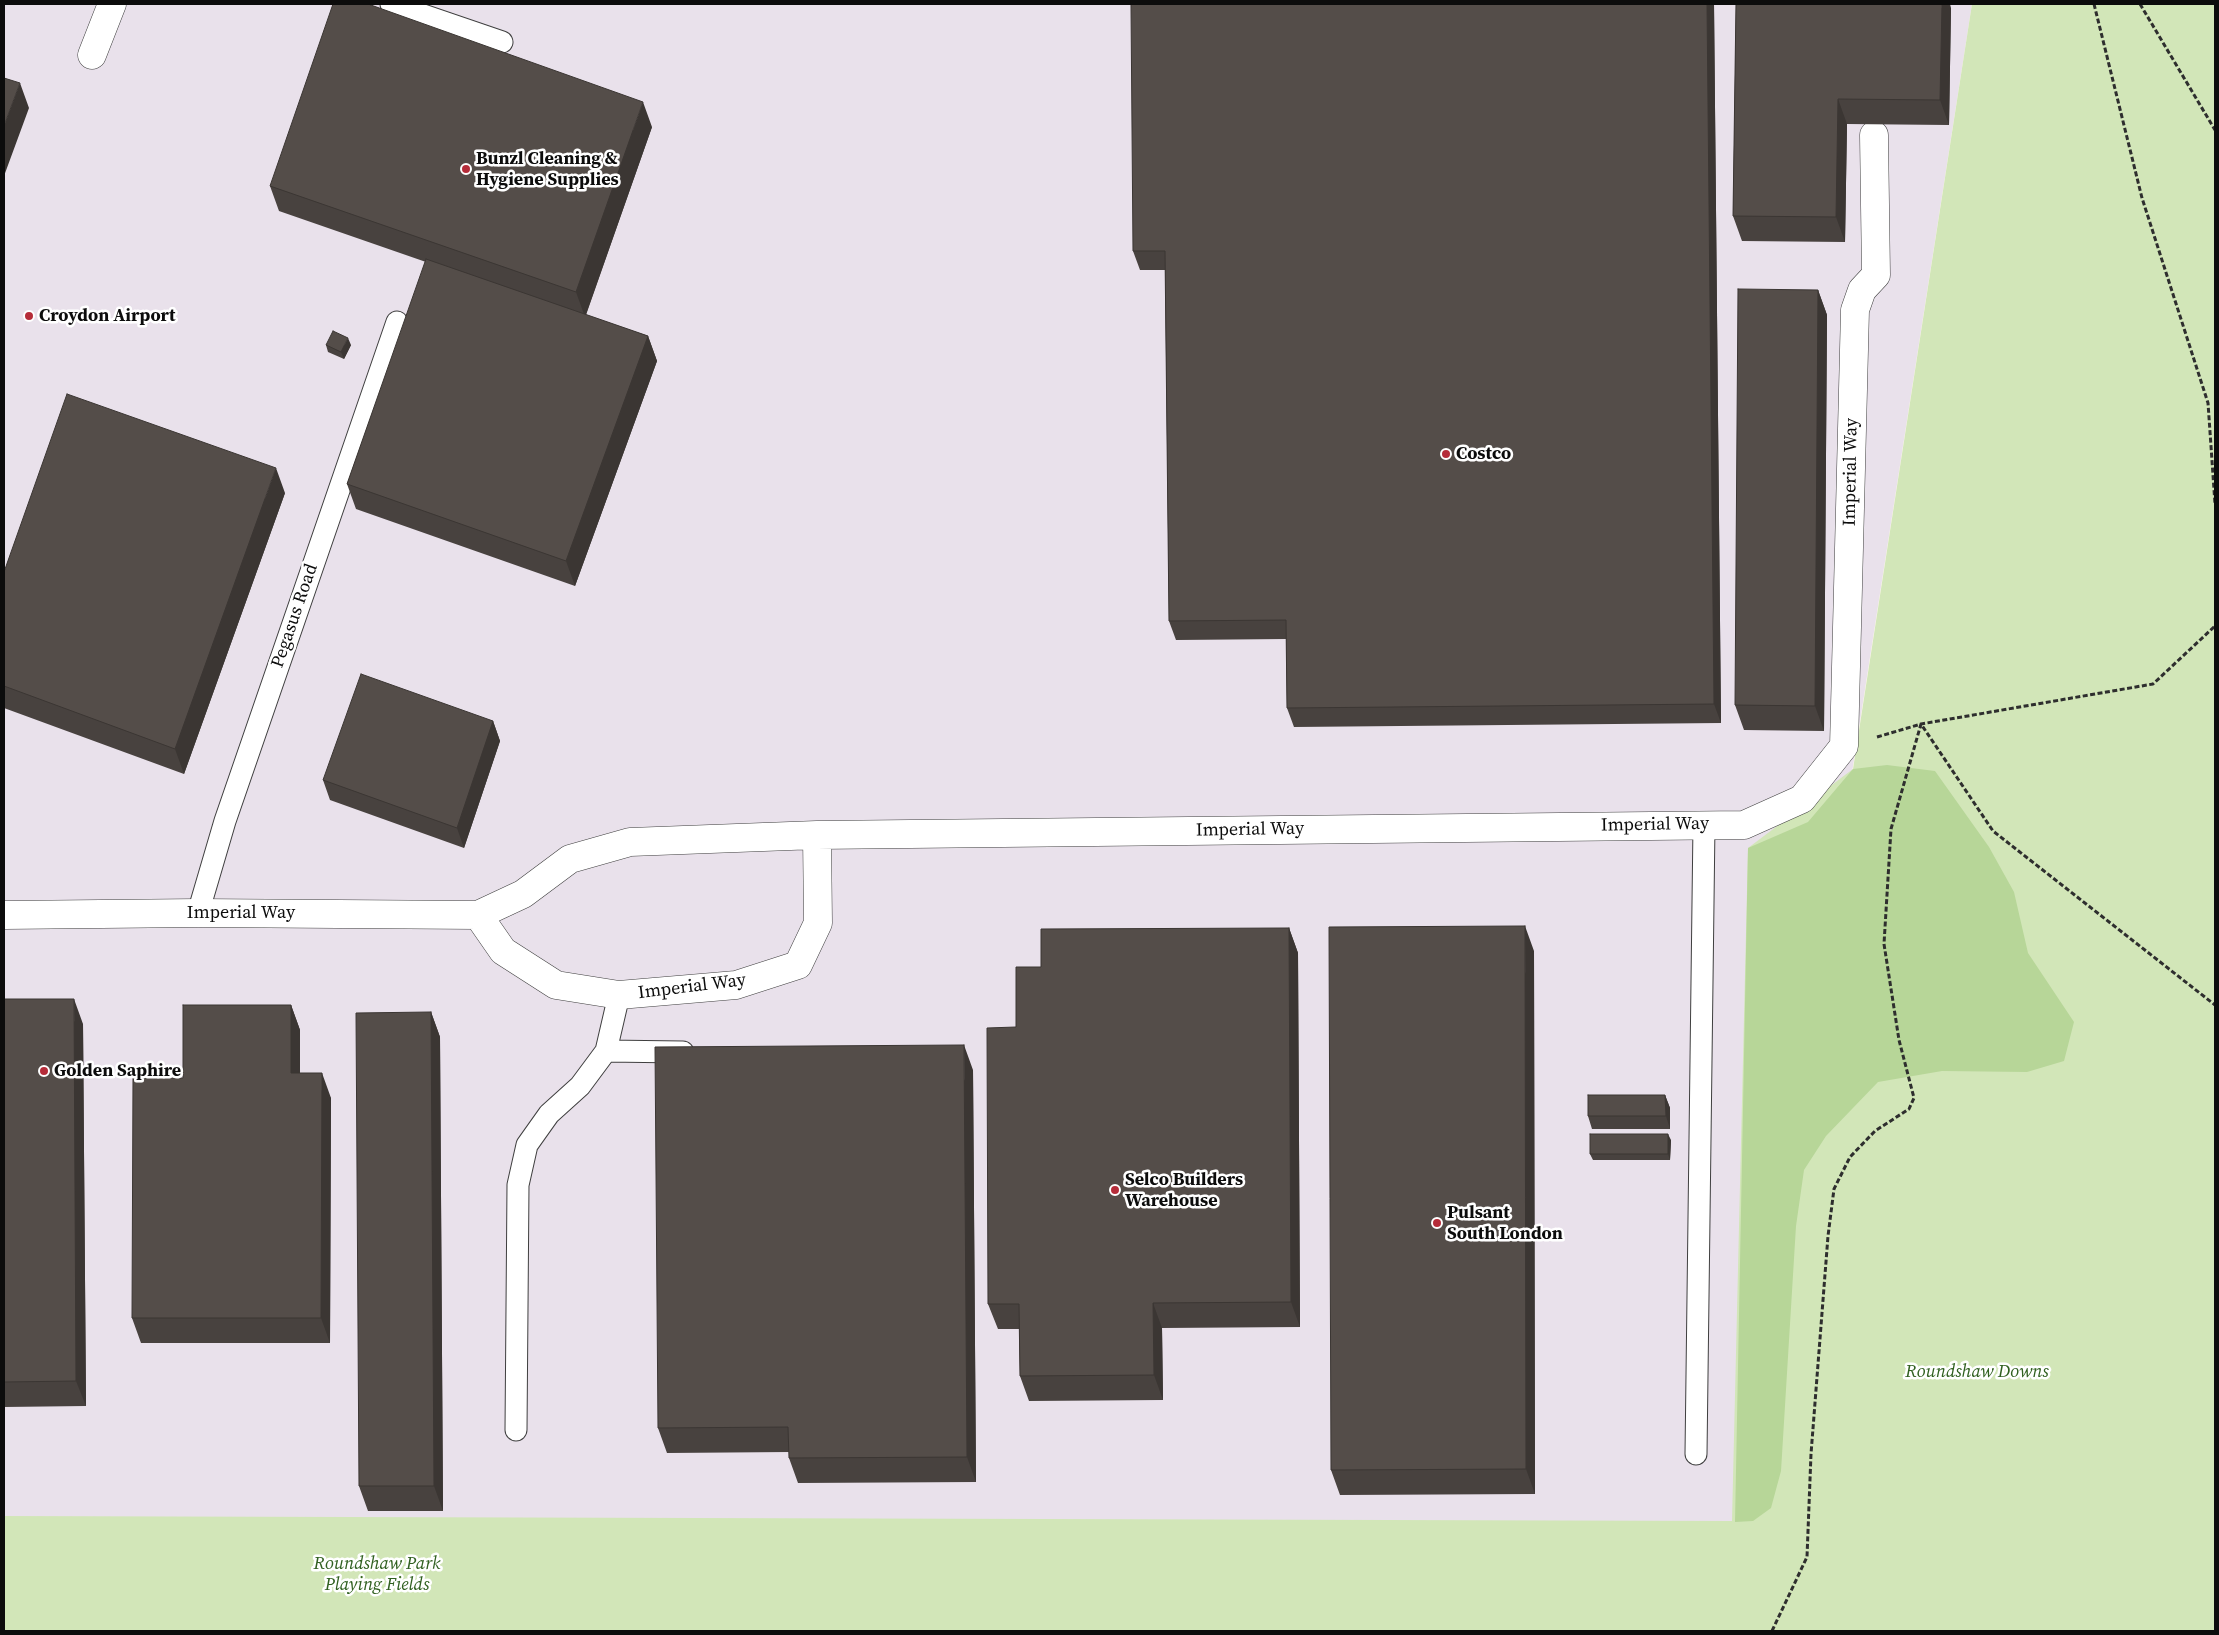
<!DOCTYPE html>
<style>
body{margin:0}
#map{position:relative;width:2219px;height:1635px;overflow:hidden;background:#fefaec;font-family:"Source Serif 4",serif}
canvas{display:block}
.frame{position:absolute;inset:0;border:5px solid #0c0c0c;pointer-events:none}
</style>
<div id="map">
<canvas width="2219" height="1635"></canvas>
<div class="frame"></div>
</div>
<script>
const ctx = document.querySelector('canvas').getContext('2d');
ctx.lineJoin = 'round';
function paint(path, color) { ctx.fillStyle = color; ctx.fill(path, 'evenodd'); }
const poly = rows => new Path2D(rows.map(r => 'M' + r).join(''));
function strokePath(path, color, width, dash) { ctx.strokeStyle = color; ctx.lineWidth = width; ctx.lineCap = dash ? 'butt' : 'round'; ctx.setLineDash(dash || []); ctx.stroke(path); }
function write(font, color, halo, rows, align = 'center') {
  ctx.font = font + ' "Source Serif 4",serif'; ctx.lineWidth = 5; ctx.setLineDash([]); ctx.textBaseline = 'middle'; ctx.strokeStyle = halo; ctx.fillStyle = color; for (const [text, x, y, turn = 0] of rows) {
    ctx.save(); ctx.translate(x, y); ctx.rotate((+turn || 0) * Math.PI / 180); ctx.textAlign = isNaN(turn) ? turn : align; if (halo) ctx.strokeText(text, 0, 0); ctx.fillText(text, 0, 0); ctx.restore();
  }
}
paint(poly([
 [4,4,1972,4,1735,1522,4,1517]
]), '#e9e1eb');
paint(poly([
 [1972,4,2215,4,2215,1631,4,1631,4,1516,1732,1521,1748,848,1853,769]
]), '#d2e6b8');
paint(poly([
 [1887,765,1935,771,1989,847,2014,892,2028,953,2074,1022,2064,1061,2027,1072,1942,1071,1878,1082,1826,1136,1804,1170,1796,1226,1781,1471,1771,1508,1753,1521,1735,1522,1748,848,1808,822,1853,769]
]), '#b7d698');
const lane = poly([
 [391,4,502,42],
 [198,913,225,821,397,322],
 [606,1051,683,1052],
 [516,1430,518,1185,527,1145,549,1114,580,1086,606,1051,619,995],
 [1696,1454,1704,824]
]);
const street = poly([
 [92,55,112,4],
 [4,915,198,913,478,915,523,894,570,859,630,842,817,835,1744,825,1802,799,1844,746,1855,310,1862,290,1876,275,1874,135],
 [478,915,503,951,556,985,619,995,736,985,798,965,818,923,817,835]
]);
strokePath(lane, '#3f3f3f', 23);
strokePath(street, '#3f3f3f', 29);
strokePath(poly([
 [2094,4,2142,198,2208,403,2215,504],
 [2140,4,2215,130],
 [1877,737,1921,724,2153,684,2215,626],
 [1772,1631,1807,1557,1811,1454,1828,1236,1834,1189,1850,1157,1875,1131,1909,1109,1914,1098,1899,1040,1884,944,1891,829,1921,724,1993,831,2215,1005]
]), '#2e2e2e', 3, [5, 2.5]);
strokePath(lane, '#fff', 21);
strokePath(street, '#fff', 28);
paint(poly([
 [1714,4,1721,723,1294,727,1287,708,1286,639,1176,640,1169,621,1165,270,1140,270,1133,251],
 [1736,4,1951,8,1949,125,1847,124,1845,242,1742,241,1733,216],
 [652,127,586,315,648,336,657,361,575,586,356,509,347,484,426,262,279,211,270,186],
 [1818,290,1827,315,1824,731,1744,730,1735,705],
 [326,345,351,345,344,359,328,352],
 [285,493,184,774,4,708,4,572],
 [493,721,500,741,464,848,330,800,323,780],
 [1289,928,1298,953,1300,1327,1162,1328,1163,1400,1029,1401,1020,1376,1019,1329,998,1329,988,1304,1016,1027,1041,967],
 [1534,951,1535,1494,1340,1495,1331,1470],
 [4,999,83,1024,86,1406,4,1407],
 [291,1005,300,1030,300,1073,331,1098,330,1343,141,1343,132,1318,183,1078],
 [431,1012,440,1037,443,1511,368,1511,359,1486],
 [973,1070,976,1482,798,1483,789,1458,789,1452,667,1453,658,1428],
 [1665,1095,1670,1108,1670,1129,1592,1129,1588,1116],
 [1671,1140,1670,1160,1593,1160,1590,1154]
]), '#48423f');
paint(poly([
 [1707,4,1714,4,1721,723,1714,704],
 [1942,4,1950,4,1951,8,1949,125,1940,100],
 [20,83,29,108,4,176,4,126],
 [1838,99,1847,124,1845,242,1836,217],
 [643,102,652,127,585,317,576,292],
 [1818,290,1827,315,1824,731,1815,706],
 [648,336,657,361,575,586,566,561],
 [348,338,351,345,344,359,341,352],
 [276,468,285,493,184,774,175,749],
 [493,721,500,741,464,848,457,828],
 [1525,926,1534,951,1535,1494,1526,1469],
 [1289,928,1298,953,1300,1327,1291,1302],
 [74,999,83,1024,86,1406,76,1381],
 [291,1005,300,1030,300,1098,291,1073],
 [431,1012,440,1037,443,1511,434,1486],
 [964,1045,973,1070,976,1482,967,1457],
 [322,1073,331,1098,330,1343,321,1318],
 [1665,1095,1670,1108,1670,1129,1666,1116],
 [1668,1134,1671,1140,1670,1160,1668,1154],
 [1153,1303,1162,1328,1163,1400,1154,1375]
]), '#3b3633');
const building = poly([
 [333,4,368,4,643,102,576,292,270,186,333,4],
 [1131,4,1707,4,1714,704,1287,708,1286,620,1169,621,1165,251,1133,251,1131,4],
 [1736,4,1942,4,1940,100,1838,99,1836,217,1733,216,1736,4],
 [4,78,20,83,4,126,4,78],
 [426,259,648,336,566,561,347,484,426,259],
 [1738,289,1818,290,1815,706,1735,705,1738,289],
 [333,331,348,338,341,352,326,345,333,331],
 [67,394,276,468,175,749,4,686,4,572,67,394],
 [361,674,493,721,457,828,323,780,361,674],
 [1525,926,1526,1469,1331,1470,1329,927,1525,926],
 [1289,928,1291,1302,1153,1303,1154,1375,1020,1376,1019,1304,988,1304,987,1028,1016,1027,1016,967,1041,967,1041,929,1289,928],
 [4,999,74,999,76,1381,4,1382,4,999],
 [183,1005,291,1005,291,1073,322,1073,321,1318,132,1318,133,1078,183,1078,183,1005],
 [431,1012,434,1486,359,1486,356,1013,431,1012],
 [964,1045,967,1457,789,1458,788,1427,658,1428,655,1047,964,1045],
 [1588,1095,1665,1095,1666,1116,1588,1116,1588,1095],
 [1590,1134,1668,1134,1668,1154,1590,1154,1590,1134]
]);
paint(building, '#544d49');
strokePath(building, '#3b3633', 1);
for (const [x, y, r, color] of [
 [466,169,5,"#b52c39"],
 [29,316,5,"#b52c39"],
 [1446,454,5,"#b52c39"],
 [44,1071,5,"#b52c39"],
 [1115,1190,5,"#b52c39"],
 [1437,1223,5,"#b52c39"]
]) { const dot = new Path2D(); dot.arc(x, y, r, 0, 2 * Math.PI); ctx.fillStyle = color; ctx.fill(dot); strokePath(dot, '#fff', 2); }
write('bold 18px', '#0c0c0c', '#fff', [
 ["Bunzl Cleaning &",476,159],
 ["Hygiene Supplies",476,180],
 ["Croydon Airport",39,316],
 ["Costco",1456,454],
 ["Golden Saphire",54,1071],
 ["Selco Builders",1125,1180],
 ["Warehouse",1125,1201],
 ["Pulsant",1447,1213],
 ["South London",1447,1234]
], 'left');
write('18px', '#0c0c0c', '#fff', [
 ["Imperial Way",1851,472,-89],
 ["Pegasus Road",295,616,-71],
 ["Imperial Way",1655,825,-1],
 ["Imperial Way",1250,830,-1],
 ["Imperial Way",241,913],
 ["Imperial Way",692,987,-7]
]);
write('italic 18px', '#306020', '#fff', [
 ["Roundshaw Downs",1977,1372],
 ["Roundshaw Park",377,1564],
 ["Playing Fields",377,1585]
]);
</script>
